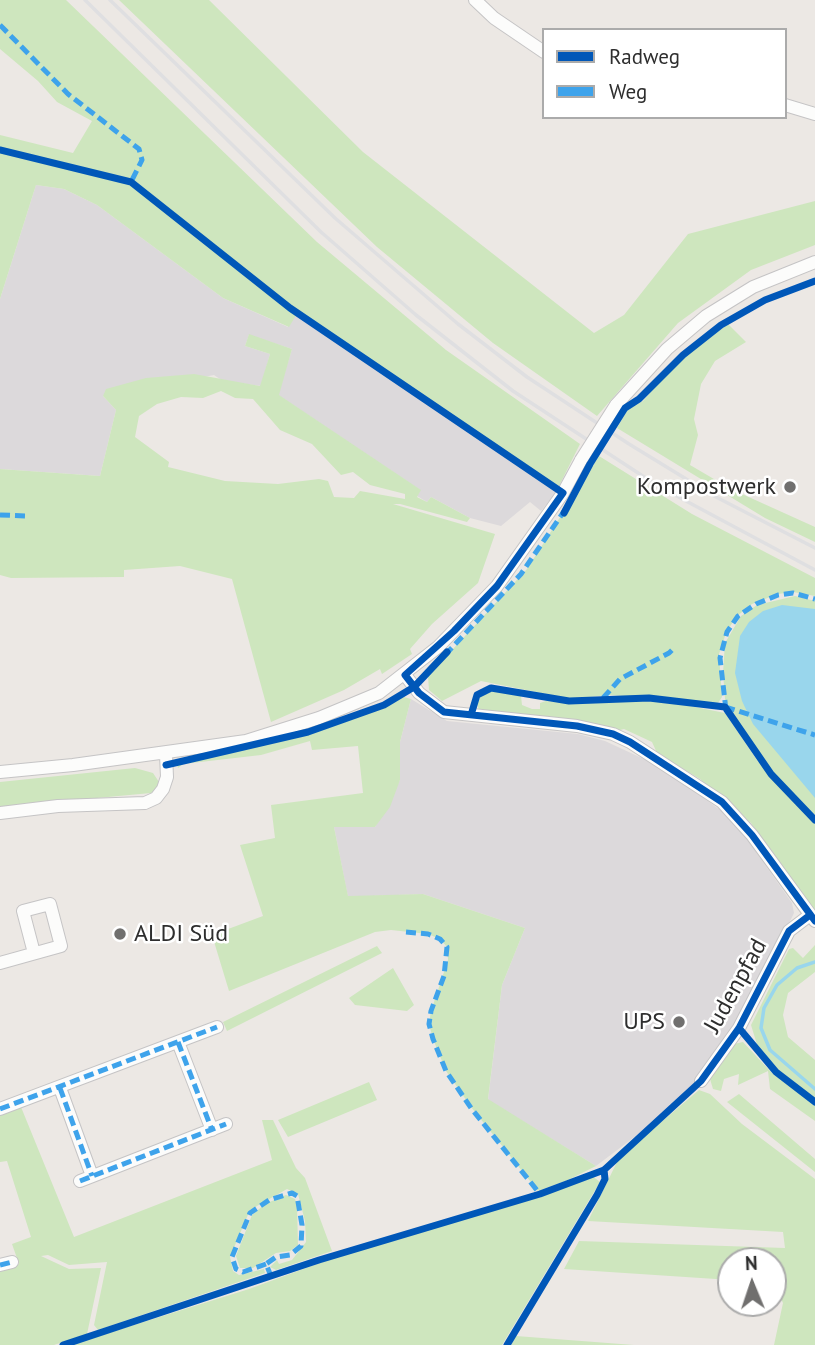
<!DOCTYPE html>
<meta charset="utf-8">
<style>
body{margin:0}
#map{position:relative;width:815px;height:1345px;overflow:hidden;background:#ece8e4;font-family:"PT Sans",sans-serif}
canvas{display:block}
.legend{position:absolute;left:542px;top:28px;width:245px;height:91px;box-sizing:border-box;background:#fff;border:2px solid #ababab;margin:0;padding:9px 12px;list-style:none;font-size:21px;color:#2e2e2e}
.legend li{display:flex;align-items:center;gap:14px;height:35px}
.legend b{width:35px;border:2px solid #ababab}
.north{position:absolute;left:717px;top:1247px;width:70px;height:70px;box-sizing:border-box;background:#fff;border:2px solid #ababab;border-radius:50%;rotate:358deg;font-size:19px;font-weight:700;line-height:28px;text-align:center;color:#2e2e2e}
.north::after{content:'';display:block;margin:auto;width:24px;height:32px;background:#706f6e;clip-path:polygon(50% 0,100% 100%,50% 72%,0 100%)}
</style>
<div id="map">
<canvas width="815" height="1345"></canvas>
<ul class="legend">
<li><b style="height:9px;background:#0057b8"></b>Radweg</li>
<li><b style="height:9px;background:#3ea3eb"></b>Weg</li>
</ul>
<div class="north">N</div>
</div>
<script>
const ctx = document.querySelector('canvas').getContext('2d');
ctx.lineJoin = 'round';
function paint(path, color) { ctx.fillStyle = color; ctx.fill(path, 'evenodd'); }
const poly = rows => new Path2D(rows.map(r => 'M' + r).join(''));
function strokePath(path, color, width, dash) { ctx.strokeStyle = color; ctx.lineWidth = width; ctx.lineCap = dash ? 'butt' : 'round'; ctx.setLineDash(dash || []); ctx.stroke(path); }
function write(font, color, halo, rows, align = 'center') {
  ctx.font = font + ' "PT Sans",sans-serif'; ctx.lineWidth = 5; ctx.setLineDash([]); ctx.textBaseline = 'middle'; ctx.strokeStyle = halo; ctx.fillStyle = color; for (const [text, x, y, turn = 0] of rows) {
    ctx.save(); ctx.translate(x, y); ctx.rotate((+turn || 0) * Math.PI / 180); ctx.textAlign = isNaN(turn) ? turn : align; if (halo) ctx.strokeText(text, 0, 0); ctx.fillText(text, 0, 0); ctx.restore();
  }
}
paint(poly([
 [36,185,64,189,97,205,223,298,288,327,296,314,557,491,541,511,530,502,501,526,470,518,431,497,427,502,417,496,420,490,278,395,292,349,249,335,245,346,270,354,261,386,223,381,214,375,103,396,116,410,100,476,0,469,0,299],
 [411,699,447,721,578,734,605,741,646,760,670,773,724,813,746,838,792,903,794,913,757,988,700,1079,645,1129,596,1166,488,1100,502,985,525,928,423,894,348,897,334,827,375,827,400,780,400,742]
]), '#dcd9db');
paint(poly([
 [0,0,66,0,317,242,446,350,580,444,558,488,298,312,289,327,223,298,97,205,64,189,36,185,0,299,0,150,133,183,0,149,0,135,73,153,92,121,57,102,38,81,0,49],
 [119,0,209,0,363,152,594,333,624,315,688,234,815,201,815,245,751,270,678,323,597,416,493,343,377,247],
 [728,324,746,342,715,361,701,384,694,419,698,435,690,465,731,489,815,527,815,542,765,518,617,428,628,409,643,401,677,362],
 [249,334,292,349,279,395,421,490,417,497,427,502,431,497,470,518,467,522,400,504,393,504,495,534,478,583,432,624,410,649,412,654,382,674,380,669,344,690,271,722,232,579,180,566,124,570,124,577,11,578,0,575,0,469,100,476,116,410,103,396,106,389,146,378,194,374,260,386,270,354,245,346],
 [221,391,235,398,253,399,280,430,312,444,341,475,353,472,370,485,405,494,405,499,360,491,354,498,334,497,328,481,319,479,278,484,225,481,168,467,169,462,135,437,139,416,157,404,181,397,203,398],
 [599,456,692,514,815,578,815,596,793,592,778,594,752,604,736,617,726,633,719,654,722,697,718,703,609,695,571,699,481,681,442,701,429,690,428,676,527,569],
 [795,596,815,601,815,815,798,801,752,747,725,699,723,673,725,643,741,616,757,605],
 [493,690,521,696,522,705,532,709,540,709,540,703,546,701,575,704,611,699,675,703,725,713,757,760,815,822,815,914,751,823,700,779,657,753,652,742,624,729,612,732,480,713,477,704,482,694],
 [404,697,411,699,400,742,400,780,390,807,375,827,334,827,348,896,423,894,525,928,502,985,488,1099,596,1166,568,1180,538,1191,471,1107,446,1071,433,1039,429,1024,431,1011,448,960,447,947,440,939,428,934,391,930,375,932,229,991,212,935,263,916,240,845,275,838,271,805,363,793,358,746,312,750,310,741,261,755,183,764,178,768,176,762,308,733],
 [135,768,153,773,159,782,157,790,151,793,0,807,0,782],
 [815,945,815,972,788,993,783,1015,788,1037,815,1060,815,1099,786,1077,759,1051,751,1025,789,949,793,948,803,958],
 [377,946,382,953,227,1031,223,1022],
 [393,968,414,1005,407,1011,355,1005,349,998],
 [743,1042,772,1073,815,1105,815,1121,770,1089,768,1071,738,1085,739,1074,724,1079,721,1091,713,1089,710,1079,734,1044],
 [369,1082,377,1100,288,1137,278,1120],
 [699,1090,710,1094,742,1124,815,1179,815,1345,774,1345,783,1303,773,1282,773,1261,731,1261,731,1280,564,1269,579,1241,785,1248,783,1232,588,1221,619,1158],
 [739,1094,815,1159,815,1172,727,1102],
 [21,1107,74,1237,272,1160,262,1120,273,1120,296,1168,305,1178,332,1251,276,1270,270,1267,277,1260,279,1264,292,1260,306,1242,305,1221,298,1194,287,1189,250,1210,230,1257,233,1271,239,1275,264,1269,265,1273,98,1330,94,1325,107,1262,69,1265,48,1255,41,1256,69,1269,101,1268,87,1334,54,1345,0,1345,0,1270,19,1264,12,1244,31,1237,7,1161,0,1162,0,1113],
 [591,1175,600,1182,502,1345,70,1345,249,1289,328,1260,561,1189],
 [286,1195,295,1199,297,1205,298,1245,290,1251,276,1253,253,1268,240,1268,236,1256,252,1215,265,1204],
 [516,1336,634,1345,511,1345]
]), '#cee6be');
paint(poly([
 [782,605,815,609,815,798,753,724,742,701,735,673,740,636,749,622,763,611]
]), '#99d6ec');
strokePath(poly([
 [815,962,797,968,777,985,764,1008,761,1028,770,1050,815,1089]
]), '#99d6ec', 3.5);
const minor = poly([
 [475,0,494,18,544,52],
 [785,105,815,114],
 [616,405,667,349,706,316,753,287,815,262],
 [405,675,419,693,444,712,577,726,613,734,630,742,722,802,752,835,815,921],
 [0,772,73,765,246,741,319,718,379,693,438,647,497,586,563,493,581,460],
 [0,813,58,806,145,803,156,798,163,789,167,777,166,754],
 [0,963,61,946,50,904,23,911,34,953],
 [178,1042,212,1130],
 [701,1081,739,1028,789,931,810,915],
 [60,1088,92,1176],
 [0,1109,217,1027],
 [80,1181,226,1124],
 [0,1265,12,1262]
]);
strokePath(minor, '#c5c4c5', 14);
strokePath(minor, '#fcfcfb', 12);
strokePath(poly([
 [85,0,321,232,416,315,513,391,658,486,815,570],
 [110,0,335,218,458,324,527,377,629,444,714,496,815,548]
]), '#dfdfe1', 3.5);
const minorBridge = poly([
 [581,460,616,405]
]);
strokePath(minorBridge, '#c5c4c5', 14, []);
strokePath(minorBridge, '#fcfcfb', 12);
strokePath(poly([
 [0,25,68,94,139,149,142,160,131,182],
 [0,515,28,516],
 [445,655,521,574,567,507],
 [603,698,620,679,669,653,675,647],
 [725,707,815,735],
 [726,710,720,658,727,632,738,616,756,604,778,595,793,593,815,599],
 [406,932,428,934,440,939,447,947,444,976,431,1011,429,1024,433,1039,446,1071,471,1108,540,1194],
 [178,1042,212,1130],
 [60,1088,92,1176],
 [0,1109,217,1027],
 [80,1181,226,1124],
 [266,1264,243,1272,236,1269,232,1257,250,1213,269,1200,292,1193,297,1196,302,1225,301,1246,290,1255,276,1257,266,1264,271,1276],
 [0,1265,12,1262]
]), '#3ea3eb', 5, [10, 5]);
strokePath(poly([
 [0,150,131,182,290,308,563,493,497,586,454,631,405,675,419,693,444,712,577,726,613,734,630,742,722,802,752,835,815,921],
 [564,513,590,464,625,408,639,399,683,355,721,325,765,300,815,281],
 [471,715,477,695,491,688,569,701,649,698,725,707,771,774,815,820],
 [166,765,308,732,384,705,414,687,447,652],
 [739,1028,776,1072,815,1102],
 [63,1345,319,1260,540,1194,604,1170,701,1081,739,1028,789,931,810,915],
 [507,1345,597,1195,605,1179,604,1170]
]), '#0057b8', 7);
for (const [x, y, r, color] of [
 [790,487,7,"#706f6e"],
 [120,934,7,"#706f6e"],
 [679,1022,7,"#706f6e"]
]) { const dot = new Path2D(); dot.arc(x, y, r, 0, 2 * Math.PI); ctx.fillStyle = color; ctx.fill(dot); strokePath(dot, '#fff', 2.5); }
write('24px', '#2e2e2e', '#fff', [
 ["Kompostwerk",776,487],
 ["ALDI Süd",134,934,"left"],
 ["UPS",665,1022]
], 'right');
write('24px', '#2e2e2e', '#fff', [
 ["Judenpfad",736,986,-61]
]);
</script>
